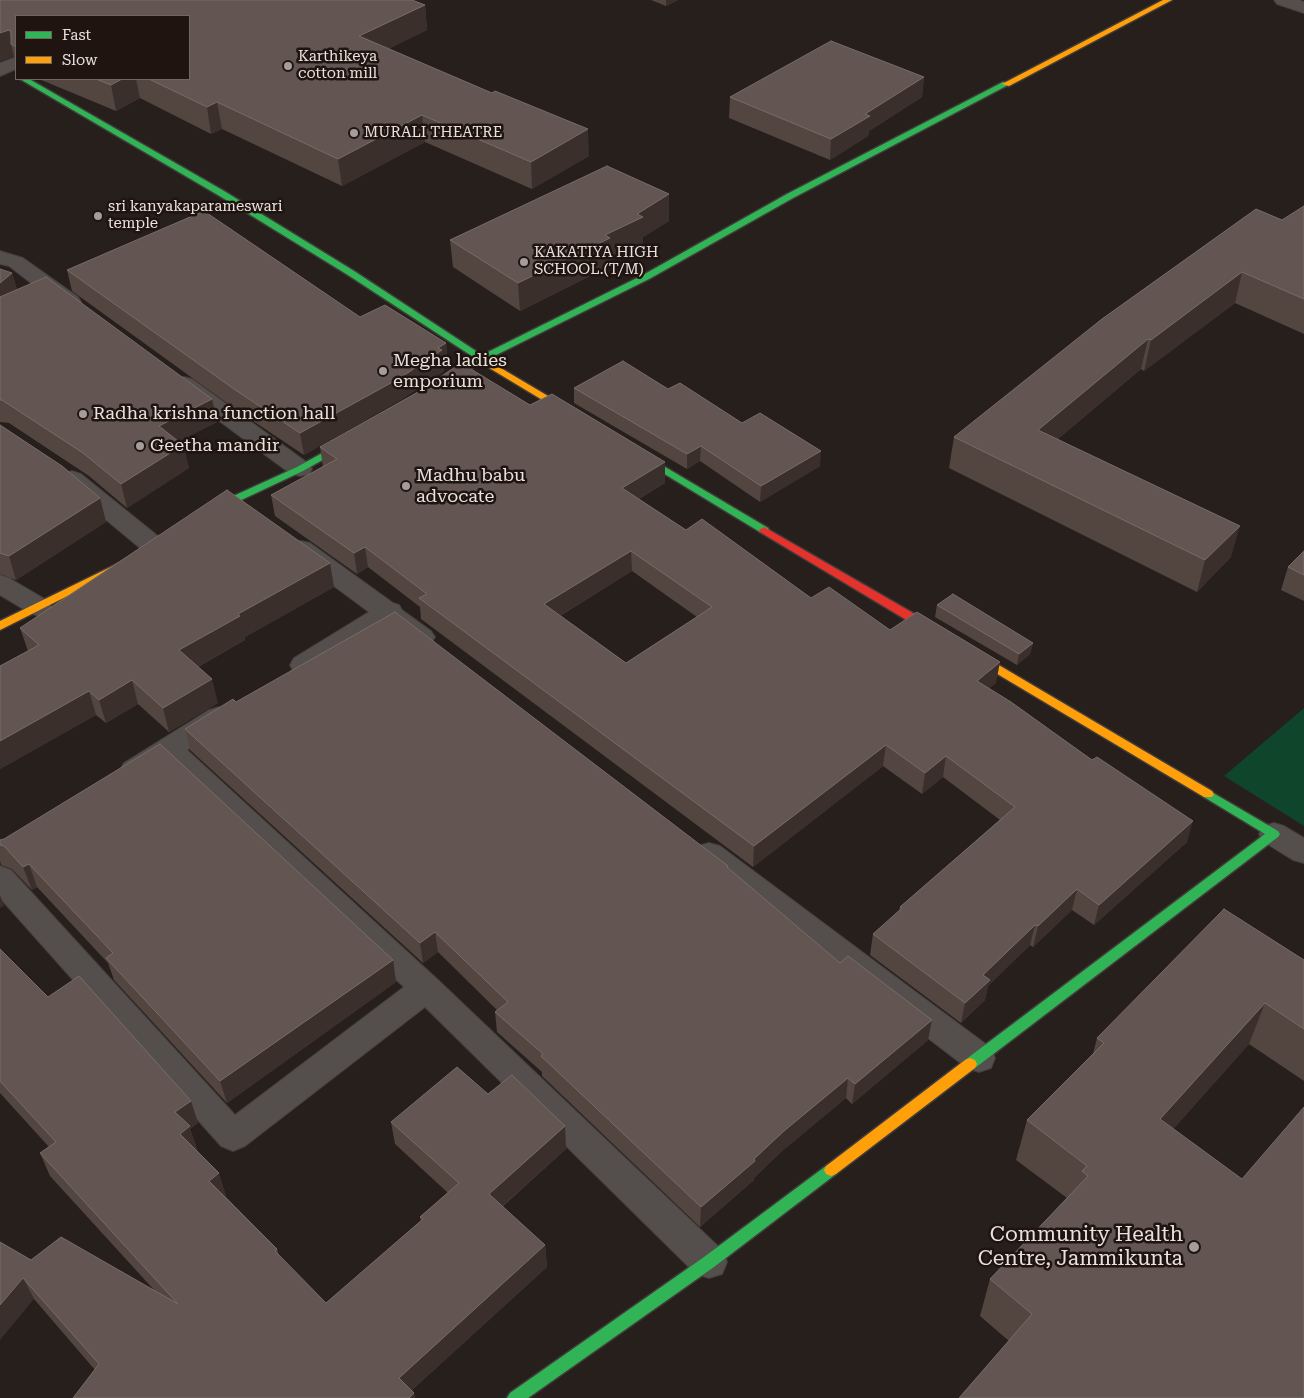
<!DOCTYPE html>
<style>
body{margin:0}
#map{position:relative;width:1304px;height:1398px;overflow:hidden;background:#261f1c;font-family:"Roboto Serif",serif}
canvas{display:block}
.legend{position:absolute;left:15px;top:15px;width:175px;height:65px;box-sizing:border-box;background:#1f1410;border:1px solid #706662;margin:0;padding:6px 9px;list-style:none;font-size:15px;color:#e9e1dd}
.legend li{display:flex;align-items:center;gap:10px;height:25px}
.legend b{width:25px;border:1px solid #706662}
</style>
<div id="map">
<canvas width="1304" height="1398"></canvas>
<ul class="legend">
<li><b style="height:6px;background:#30b455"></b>Fast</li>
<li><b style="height:6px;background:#ff9f0a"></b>Slow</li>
</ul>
</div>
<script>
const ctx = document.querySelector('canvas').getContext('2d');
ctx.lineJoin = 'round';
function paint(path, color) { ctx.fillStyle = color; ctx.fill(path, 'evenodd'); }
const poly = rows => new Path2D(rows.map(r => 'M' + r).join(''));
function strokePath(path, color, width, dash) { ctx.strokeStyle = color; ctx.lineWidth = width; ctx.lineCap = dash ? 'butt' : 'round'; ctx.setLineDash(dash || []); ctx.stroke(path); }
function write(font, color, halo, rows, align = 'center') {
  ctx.font = font + ' "Roboto Serif",serif'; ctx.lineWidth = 5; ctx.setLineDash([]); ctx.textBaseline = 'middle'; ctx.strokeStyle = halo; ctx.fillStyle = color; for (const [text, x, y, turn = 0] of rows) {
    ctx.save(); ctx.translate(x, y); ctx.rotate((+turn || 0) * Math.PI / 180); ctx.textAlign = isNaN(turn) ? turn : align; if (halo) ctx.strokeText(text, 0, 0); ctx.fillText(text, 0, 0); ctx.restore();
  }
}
paint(poly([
 [1304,708,1304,826,1224,776]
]), '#0f452b');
const street = poly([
 [1274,0,1299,0,1304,2,1304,13,1277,4,1274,0],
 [16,57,16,69,0,76,0,63,16,57],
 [0,251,23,258,78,297,81,302,78,307,70,309,62,307,9,266,0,264,0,251],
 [184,377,192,379,309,464,312,469,309,474,300,476,291,474,176,389,173,384,176,379,184,377],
 [72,471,81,474,164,541,168,547,164,553,155,555,146,553,63,484,60,479,63,474,72,471],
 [301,541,310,543,393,603,399,605,402,610,431,631,435,637,431,643,422,646,413,643,387,625,314,672,304,674,294,672,290,665,294,658,369,612,292,555,288,549,292,543,301,541],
 [0,575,9,578,48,601,52,607,48,613,39,616,30,613,0,595,0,575],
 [219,707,229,710,233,717,229,724,187,750,437,979,722,1250,727,1262,722,1274,709,1278,696,1274,425,1007,245,1146,233,1151,221,1146,0,898,0,866,11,870,235,1115,404,987,166,764,144,777,134,780,124,777,120,770,124,763,209,710,219,707],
 [1274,823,1284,826,1304,838,1304,863,1293,860,1264,842,1259,834,1264,826,1274,823],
 [709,843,720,846,991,1048,995,1058,991,1068,979,1072,967,1068,698,862,694,854,698,846,709,843]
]);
const fast = poly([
 [20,79,29,79,224,191,354,271,482,355,643,275,787,194,1003,82,1010,84,793,198,649,279,488,359,497,365,497,369,491,369,481,363,468,370,463,367,475,358,348,275,218,195,20,79],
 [353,436,356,437,358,439,356,441,303,471,237,502,209,519,205,520,200,517,229,498,297,467,353,436],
 [633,448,768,528,769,530,764,533,760,532,630,453,628,451,630,449,633,448],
 [1208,790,1278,831,1280,834,1278,837,975,1068,970,1070,965,1068,963,1064,965,1060,1265,834,1204,797,1202,794,1204,791,1208,790],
 [831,1164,836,1166,838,1170,836,1174,714,1267,528,1398,507,1398,510,1393,704,1257,826,1166,831,1164]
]);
const slow = poly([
 [1163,0,1172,0,1009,86,1002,84,1163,0],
 [494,364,580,415,582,417,580,419,574,419,491,369,491,365,494,364],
 [131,557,135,558,136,560,135,562,0,630,0,621,131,557],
 [914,615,1212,791,1214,794,1212,797,1204,797,910,622,909,619,914,615],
 [970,1058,975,1060,977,1064,975,1068,836,1174,831,1176,826,1174,824,1170,826,1166,965,1060,970,1058]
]);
const jam = poly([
 [764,527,918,616,919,619,914,623,910,622,760,532,759,530,764,527]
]);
strokePath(street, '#423c3b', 2);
strokePath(fast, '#423c3b', 3);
strokePath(slow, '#423c3b', 3);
strokePath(jam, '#423c3b', 3);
paint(street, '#544f4d');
paint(fast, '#30b455');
paint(slow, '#ff9f0a');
paint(jam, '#e5322d');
paint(poly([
 [0,0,425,5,427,30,388,49,589,156,532,189,425,142,342,186,222,129,211,134,140,98,116,111,39,79,189,79,16,16,16,66,14,56,0,61],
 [651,0,678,0,666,6],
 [924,77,922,97,869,131,868,136,830,160,729,118,730,97],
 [669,194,669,221,643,237,643,245,610,261,610,266,520,311,453,267,450,240],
 [1304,206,1304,334,1235,303,1144,371,1141,369,1058,439,1231,557,1197,592,949,468,954,437],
 [0,269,12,273,17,290,212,399,217,422,179,441,183,445,189,468,127,508,89,476,9,423,0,422],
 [67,270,360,317,446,343,448,365,443,367,444,371,402,399,304,455,238,411,72,291],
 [574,388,668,389,742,423,820,466,760,502,700,461,687,469,574,403],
 [530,405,665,483,639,499,686,530,811,598,890,630,996,683,989,688,1187,842,1094,925,1072,910,1033,947,1030,945,988,986,985,1000,961,1023,870,955,873,934,899,911,900,907,1000,820,943,777,922,794,883,766,753,867,421,619,420,607,368,567,357,574,275,516,271,495,323,467,320,447],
 [632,571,697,617,626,663,560,616],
 [0,425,100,498,106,522,16,580,0,574],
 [1304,551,1304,601,1281,590,1288,567],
 [334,587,245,637,245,640,198,667,218,703,169,732,138,704,106,723,96,715,0,769,0,666,28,651,20,628],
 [937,605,1033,643,1030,654,1017,665,935,617],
 [236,702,728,866,728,868,840,963,932,1020,928,1040,852,1104,846,1098,782,1151,754,1178,754,1180,700,1227,542,1076,542,1072,497,1032,495,1012,497,1010,438,952,423,963,190,750,185,729],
 [0,840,393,960,396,982,227,1103,114,980,108,963,37,887,32,890,12,869,1,865,0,861],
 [0,949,48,997,198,1123,190,1129,197,1149,196,1150,226,1195,225,1196,277,1249,279,1256,326,1303,421,1221,420,1217,448,1193,395,1144,391,1122,488,1094,565,1126,566,1149,502,1207,545,1245,547,1267,412,1390,414,1393,415,1398,73,1398,95,1370,34,1299,0,1242,31,1260,155,1291,50,1176,40,1153,49,1147,0,1093],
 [1304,960,1304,1081,1249,1044,1173,1129,1304,1398,1009,1341,980,1316,990,1279,1067,1198,1016,1160,1027,1120,1093,1054,1097,1038]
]), '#534641');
paint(poly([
 [666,0,678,0,666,6],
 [425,5,427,30,362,62,359,36],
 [9,30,13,45,11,44,14,56,0,61,0,33],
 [924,77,922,97,869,131,868,136,830,160,831,139,865,114],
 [122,79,136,79,140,98,116,111,111,85],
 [217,102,222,129,211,134,207,107],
 [422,115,425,142,342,186,338,159],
 [588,129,589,156,532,189,531,162],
 [669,194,669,221,643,237,643,245,610,261,610,266,520,311,518,283,605,235,637,214],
 [1242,272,1235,303,1144,371,1151,340],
 [12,273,19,296,0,311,0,283],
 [1148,339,1141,369,1032,461,1038,430],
 [446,343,448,365,443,367,444,371,402,399,304,455,300,433],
 [212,399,217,422,164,449,159,426],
 [183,445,189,468,127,508,121,484],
 [701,446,700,461,687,469,687,454],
 [821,451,820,466,760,502,761,486],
 [665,462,665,483,622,509,622,488],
 [100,498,106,522,16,580,9,556],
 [1240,526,1231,557,1197,592,1205,560],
 [365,547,368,567,357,574,354,553],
 [631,551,632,571,545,625,544,604],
 [330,563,334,587,245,637,245,640,185,674,179,650,238,614],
 [1033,643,1030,654,1017,665,1019,654],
 [1000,662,996,683,973,701,977,681],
 [212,679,218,703,169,732,163,708],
 [132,680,138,704,106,723,99,700],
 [89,691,96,715,0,769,0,741],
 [886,745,883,766,753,867,754,846],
 [946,756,943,777,922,794,925,773],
 [1193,821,1187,842,1094,925,1099,905],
 [29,864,37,887,32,890,23,867],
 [1077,889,1072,910,1033,947,1038,926],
 [0,895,4,906,0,908],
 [1035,925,1030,945,988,986,985,1000,961,1023,965,1003,983,975],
 [435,932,438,952,423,963,420,943],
 [393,960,396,982,227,1103,220,1081],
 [1265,1003,1249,1044,1147,1159,1160,1119],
 [932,1020,928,1040,852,1104,855,1084],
 [848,1078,846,1098,782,1151,754,1178,754,1180,700,1227,701,1207,784,1131],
 [191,1101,198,1123,190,1129,197,1149,187,1156,180,1134,175,1112],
 [565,1126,566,1149,491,1216,489,1194],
 [219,1173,226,1195,217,1203,209,1181],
 [545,1245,547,1267,403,1398,399,1378],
 [23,1278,34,1299,0,1340,0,1305],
 [414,1393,415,1398,409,1398]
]), '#3a2f2b');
const building = poly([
 [0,0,412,0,425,5,359,36,492,93,495,91,588,129,531,162,422,115,338,159,217,102,207,107,149,79,189,79,189,16,16,16,16,47,11,44,11,31,9,30,0,33,0,0],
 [831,41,924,77,865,114,870,116,831,139,730,97,831,41],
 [96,79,122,79,111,85,96,79],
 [607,166,669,194,637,214,643,217,605,235,610,238,518,283,450,240,607,166],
 [1304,206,1304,299,1242,272,1151,340,1148,339,1038,430,1240,526,1205,560,954,437,1102,319,1256,209,1282,220,1304,206],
 [204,211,360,317,385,305,446,343,438,348,442,350,400,378,300,433,234,389,67,270,204,211],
 [0,269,12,273,0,283,0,269],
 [46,277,212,399,159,426,183,445,121,484,83,453,2,400,0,400,0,297,46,277],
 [623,361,668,389,680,383,742,423,760,413,821,451,761,486,701,446,687,454,574,388,623,361],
 [461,363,530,405,552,394,665,462,622,488,686,530,702,519,811,598,829,587,890,630,917,612,1000,662,977,681,1011,702,1092,760,1097,757,1193,821,1099,905,1077,889,1038,926,1035,925,983,975,990,980,965,1003,873,934,902,908,900,907,1015,807,946,756,925,773,886,745,754,846,419,598,427,594,365,547,354,553,271,495,337,459,320,447,418,392,461,363],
 [631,551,712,607,626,663,544,604,631,551],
 [0,425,62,466,100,498,9,556,0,553,0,425],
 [227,490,330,563,238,614,240,616,179,650,212,679,163,708,132,680,99,700,89,691,0,741,0,666,39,645,20,628,227,490],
 [1304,551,1304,575,1288,567,1304,551],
 [953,594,1033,643,1019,654,937,605,953,594],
 [395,612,728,866,727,867,840,963,848,956,932,1020,855,1084,848,1078,784,1131,754,1159,755,1161,701,1207,541,1056,543,1054,495,1012,508,1002,435,932,420,943,185,729,233,699,236,702,395,612],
 [160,744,393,960,220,1081,106,958,113,953,29,864,23,867,4,846,0,845,0,840,4,839,160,744],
 [1224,909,1304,960,1304,1029,1265,1003,1160,1119,1242,1179,1304,1107,1304,1398,959,1398,1032,1314,990,1279,1088,1176,1082,1171,1087,1166,1027,1120,1104,1043,1097,1038,1224,909],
 [0,949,48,997,79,976,191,1101,175,1112,190,1126,180,1134,219,1173,209,1181,277,1249,275,1251,326,1303,423,1219,420,1217,459,1183,391,1122,457,1067,488,1094,512,1075,565,1126,489,1194,545,1245,399,1378,414,1393,409,1398,73,1398,99,1364,23,1278,0,1305,0,1242,31,1260,61,1237,178,1304,40,1153,56,1142,0,1081,0,949]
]);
paint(building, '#635652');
strokePath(building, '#786c67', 1);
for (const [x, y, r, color] of [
 [288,66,5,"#a59d99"],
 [354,133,5,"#a59d99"],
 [98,216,5,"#a59d99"],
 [524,262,5,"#a59d99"],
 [383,371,5,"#a59d99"],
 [83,414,5,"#a59d99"],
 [140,446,5,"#a59d99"],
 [406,486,5,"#a59d99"],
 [1194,1247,6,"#a59d99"]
]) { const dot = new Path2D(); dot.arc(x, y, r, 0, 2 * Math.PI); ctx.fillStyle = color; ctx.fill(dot); strokePath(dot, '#1f1410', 2); }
write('15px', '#e9e1dd', '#1f1410', [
 ["Karthikeya",298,57],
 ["cotton mill",298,74],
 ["MURALI THEATRE",364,133],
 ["sri kanyakaparameswari",108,207],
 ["temple",108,224],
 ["KAKATIYA HIGH",534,253],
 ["SCHOOL.(T/M)",534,270]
], 'left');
write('18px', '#e9e1dd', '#1f1410', [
 ["Megha ladies",393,361],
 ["emporium",393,382],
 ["Radha krishna function hall",93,414],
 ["Geetha mandir",150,446],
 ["Madhu babu",416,476],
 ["advocate",416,497]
], 'left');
write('21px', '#e9e1dd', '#1f1410', [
 ["Community Health",1183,1235],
 ["Centre, Jammikunta",1183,1259]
], 'right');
</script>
